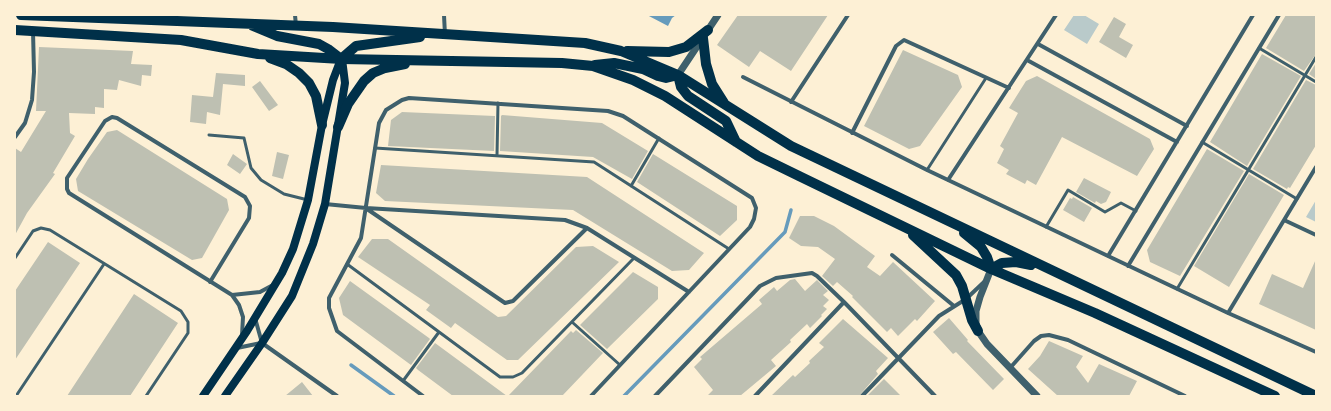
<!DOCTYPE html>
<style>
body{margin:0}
#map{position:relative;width:1331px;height:411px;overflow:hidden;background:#fdf0d5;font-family:Signika,sans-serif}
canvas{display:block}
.frame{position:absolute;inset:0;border:16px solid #fdf0d5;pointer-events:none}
</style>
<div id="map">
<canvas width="1331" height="411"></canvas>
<div class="frame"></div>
</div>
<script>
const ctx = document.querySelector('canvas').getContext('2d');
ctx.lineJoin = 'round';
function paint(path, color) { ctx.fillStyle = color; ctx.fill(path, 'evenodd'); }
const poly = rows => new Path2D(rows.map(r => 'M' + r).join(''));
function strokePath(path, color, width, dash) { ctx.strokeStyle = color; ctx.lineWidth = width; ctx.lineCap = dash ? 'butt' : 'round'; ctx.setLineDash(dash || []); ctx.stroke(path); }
paint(poly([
 [1074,15,1084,15,1099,24,1087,44,1064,30],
 [1316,200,1316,222,1306,217]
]), '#b9caca');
paint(poly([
 [647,15,676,15,672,18,668,26]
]), '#669bbc');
strokePath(poly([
 [351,365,394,396],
 [624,396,785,232,791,210]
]), '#669bbc', 3.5);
paint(poly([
 [738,15,828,15,791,71,760,51,749,67,717,45],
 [1286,15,1316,15,1316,54,1304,71,1266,48],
 [1114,17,1126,24,1119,37,1133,45,1126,58,1099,42],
 [39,47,133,51,131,64,152,65,151,76,142,75,141,86,119,80,117,90,104,89,104,108,95,107,95,114,69,113,70,133,75,136,53,173,55,174,27,213,15,235,15,148,21,152,46,111,36,111],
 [903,50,958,75,962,87,920,146,909,149,864,126],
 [1262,54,1301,76,1247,166,1210,142],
 [1316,63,1316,79,1309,74],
 [216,73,245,75,245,86,223,84,220,115,207,112,206,124,190,122,192,95,213,97],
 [1037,76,1150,139,1154,149,1137,176,1062,137,1036,185,1027,180,1025,184,1006,174,1009,170,997,163,1004,149,1000,146,1018,113,1009,108,1026,81],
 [1306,80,1316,85,1316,145,1290,188,1288,187,1287,189,1253,169],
 [260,81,278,105,269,111,252,87],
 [402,112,495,116,494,151,388,146,391,120],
 [502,115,602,123,648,151,632,179,593,157,500,151,501,116],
 [117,130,227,199,229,210,202,258,192,260,78,191,76,179,88,159,107,132],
 [1207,149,1244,171,1180,276,1150,262,1147,250],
 [277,152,289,155,283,179,272,176],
 [233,154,247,164,240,174,227,165],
 [653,154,737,206,737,220,720,236,637,182],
 [381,165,587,177,704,253,689,270,672,271,573,210,385,201,376,193],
 [1249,174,1284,195,1229,287,1194,266],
 [1084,178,1111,192,1106,202,1101,204,1096,201,1095,203,1076,192],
 [1073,197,1092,208,1084,222,1063,210,1070,198,1072,199],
 [800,216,814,216,834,226,875,256,867,267,880,276,893,262,935,301,917,321,915,319,898,336,891,328,887,332,852,297,853,296,837,282,833,286,822,276,835,259,818,247,801,246,789,238],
 [372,239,388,239,498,317,506,316,576,247,593,246,619,262,518,360,507,360,455,323,451,328,426,310,430,305,358,257],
 [48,242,80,263,15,360,15,291],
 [1316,259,1316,330,1259,304,1272,274,1303,288],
 [633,272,658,287,658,299,607,349,580,325],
 [795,279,805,291,817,280,828,291,823,295,829,300,823,306,827,309,821,315,822,316,810,328,807,324,790,340,791,342,771,360,776,366,740,396,707,396,713,390,694,367,702,359,700,357,762,304,759,300,774,287,777,291,790,280],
 [350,281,429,338,430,339,411,365,343,315,339,298],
 [134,294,178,323,130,396,67,396],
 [949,318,968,340,967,341,1004,379,993,390,956,352,953,354,933,332],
 [843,319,888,358,876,371,878,374,859,396,771,396,793,375,795,377,810,363,809,361,824,347,819,343],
 [576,330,603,353,562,396,508,396,571,331,573,333],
 [1049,341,1083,356,1076,367,1088,383,1099,364,1137,381,1129,396,1058,396,1028,369,1040,356],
 [435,343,507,396,453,396,418,370,416,368],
 [884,379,901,396,867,396],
 [302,382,313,396,285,396]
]), '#bec0b2');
strokePath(poly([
 [1259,48,1316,82],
 [209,135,244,138,251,168,261,180,284,194,308,200],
 [1202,142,1297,199],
 [375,148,594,162,729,249],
 [497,155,498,103],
 [927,170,986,78],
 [631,186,659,138],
 [1046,227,1068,190,1105,212,1121,203,1136,211],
 [15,258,33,231,41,228,50,230,181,311,188,322,188,333,146,396],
 [347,264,500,377,513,377,522,373,634,258],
 [1177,289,1316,57],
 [572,322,620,365],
 [403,381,439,332],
 [16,396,104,264]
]), '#3f606c', 3);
strokePath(poly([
 [295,15,296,26],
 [444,15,445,35],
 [1038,44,1187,126],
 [1027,60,1177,142],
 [743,77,927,170,1228,313,1316,352],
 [791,102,848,15],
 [852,133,896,46,904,40,1009,88],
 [15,137,25,123,32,100,34,72,33,31],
 [948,180,1056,15],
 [325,204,366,208,565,220,587,228,689,292],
 [367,209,505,303,513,301,587,228],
 [1284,220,1316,235],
 [892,255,954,306],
 [1108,256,1253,15],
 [1128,266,1279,15],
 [210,282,249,218,250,206,245,197,117,118,112,117,105,121,67,178,67,189,69,193,232,295,239,305,243,317,242,335],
 [232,295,260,292,273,285],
 [1228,313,1316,167],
 [255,318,262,343],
 [262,343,337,396],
 [237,348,261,343],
 [1010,368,1034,341,1041,336,1049,335,1068,340,1185,396],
 [423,396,337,331,329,308,329,298,361,238,379,123,386,110,402,100,409,98,608,111,623,116,752,198,756,208,754,219,750,227,591,396],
 [655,396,760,286,776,278,812,273,817,276,844,302,935,396],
 [755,396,844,302],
 [862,396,939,316,966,299,984,282]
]), '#3f606c', 4);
strokePath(poly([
 [678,75,718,15],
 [991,269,980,297,976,311,976,323,978,331,987,344,1037,396]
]), '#3f606c', 7);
strokePath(poly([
 [203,396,247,331,282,273,293,249,308,200,322,125,333,80,341,59],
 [225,396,262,343,292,296,313,244,325,204,345,83,342,59]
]), '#003049', 8);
strokePath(poly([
 [21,15,333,27,585,43,621,51,678,75,791,146,1316,396],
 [253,26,277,36,319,44,328,49,341,59],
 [15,30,181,40,258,54,341,59,562,63,593,66,633,80,665,96,758,156,799,176,991,269,1095,313,1275,396],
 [703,38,706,64,712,84,724,103],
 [627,51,669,52,686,47,708,30],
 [270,58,286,64,299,73,309,83,316,96,322,125],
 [341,59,356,46,420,37],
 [595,65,614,63,643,69,658,76,666,78,678,75],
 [678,75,681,87,688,96,726,121,736,142],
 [338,127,348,104,364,81,373,73,385,68,405,64],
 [964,233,981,247,987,257,991,269],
 [913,235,956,275,962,286,972,320,978,331],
 [991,269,1002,263,1016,262,1031,265]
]), '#003049', 10);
</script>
